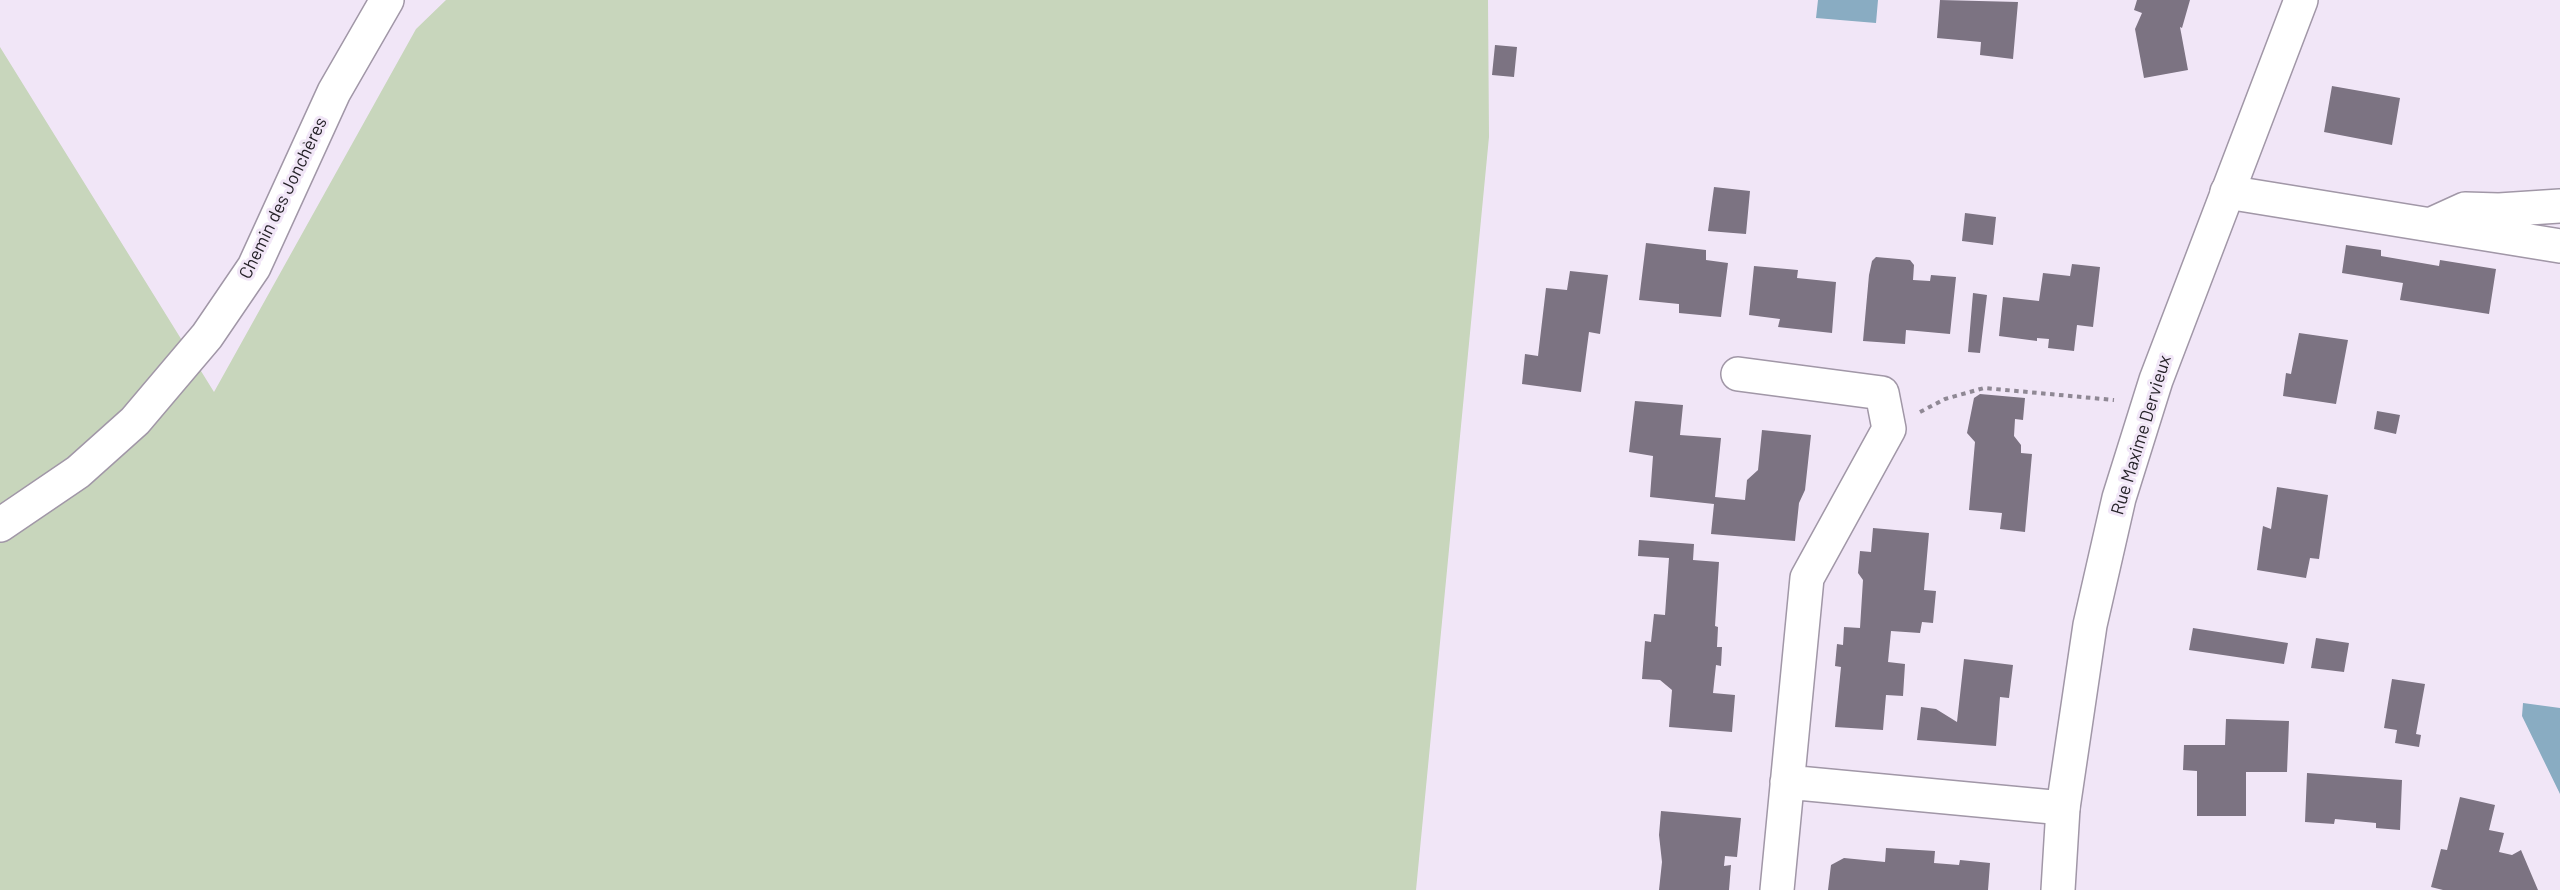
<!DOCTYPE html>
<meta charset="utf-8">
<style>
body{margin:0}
canvas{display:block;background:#f1e6f7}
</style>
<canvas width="2560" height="890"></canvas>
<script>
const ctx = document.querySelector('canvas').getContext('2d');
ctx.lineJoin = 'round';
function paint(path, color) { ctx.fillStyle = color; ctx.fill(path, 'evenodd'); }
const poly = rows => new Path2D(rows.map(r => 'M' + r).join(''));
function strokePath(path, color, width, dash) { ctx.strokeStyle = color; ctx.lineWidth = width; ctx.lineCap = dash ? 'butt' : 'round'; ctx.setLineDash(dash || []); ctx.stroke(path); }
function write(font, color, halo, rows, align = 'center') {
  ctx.font = font + ' Barlow,sans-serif'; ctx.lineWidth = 6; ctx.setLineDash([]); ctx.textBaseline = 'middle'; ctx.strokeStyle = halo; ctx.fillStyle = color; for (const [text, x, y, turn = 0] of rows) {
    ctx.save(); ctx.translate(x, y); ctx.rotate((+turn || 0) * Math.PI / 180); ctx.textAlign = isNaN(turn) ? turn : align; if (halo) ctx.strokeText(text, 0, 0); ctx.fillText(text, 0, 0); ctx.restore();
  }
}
paint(poly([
 [446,0,1488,0,1489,137,1416,890,0,890,0,47,214,392,416,29]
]), '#c8d6bc');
paint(poly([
 [1818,0,1878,0,1876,23,1816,18],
 [2523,703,2560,708,2560,794,2522,716]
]), '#89acc2');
paint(poly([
 [1940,0,2018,2,2013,59,1980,55,1981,42,1937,38],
 [2137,0,2190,0,2182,28,2180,27,2188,70,2144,78,2135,29,2142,13,2134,10],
 [1495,45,1517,47,1514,77,1492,75],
 [2332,86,2400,98,2392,145,2324,132],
 [1714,187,1750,191,1746,234,1708,231],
 [1965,213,1996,217,1993,245,1962,241],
 [1646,243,1706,250,1706,260,1728,263,1721,317,1679,313,1679,304,1639,300],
 [2346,245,2381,250,2381,256,2439,266,2440,260,2496,269,2489,314,2400,300,2403,283,2342,273],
 [1876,257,1910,260,1914,265,1913,280,1930,281,1931,275,1956,277,1950,334,1906,330,1905,344,1863,341,1869,275,1872,261],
 [2072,264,2100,267,2093,327,2077,325,2074,351,2048,348,2049,339,2037,338,2037,341,1999,336,2003,297,2039,301,2043,273,2070,276],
 [1754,266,1798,270,1797,278,1836,282,1832,333,1778,327,1780,319,1749,315],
 [1570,271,1608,275,1600,334,1589,332,1581,392,1522,384,1525,354,1538,356,1546,288,1567,290],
 [1973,293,1987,295,1980,353,1968,352],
 [2299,333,2348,340,2336,404,2283,396,2286,373,2291,374],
 [1980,394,2025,398,2023,420,2015,419,2014,436,2021,445,2021,453,2032,454,2025,532,2000,529,2002,513,1969,510,1975,442,1967,433,1974,398],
 [1635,401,1683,405,1680,435,1721,438,1715,497,1745,500,1747,480,1758,470,1762,430,1811,435,1805,490,1799,503,1795,541,1711,534,1714,504,1650,497,1653,456,1629,452],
 [2377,411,2400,415,2396,434,2374,429],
 [2277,487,2328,495,2319,559,2310,558,2306,578,2257,570,2263,526,2271,529],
 [1873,528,1929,533,1924,590,1936,591,1933,623,1922,622,1920,633,1891,631,1888,662,1905,664,1903,696,1886,695,1883,730,1835,727,1841,667,1835,666,1837,644,1843,645,1844,627,1860,628,1863,580,1858,573,1860,551,1871,552],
 [1639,540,1694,544,1693,560,1719,562,1715,626,1718,627,1717,647,1722,647,1721,666,1716,665,1713,693,1735,695,1732,732,1669,727,1672,690,1660,680,1642,679,1645,641,1651,642,1654,614,1665,615,1669,558,1638,556],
 [2193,628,2288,643,2284,664,2189,650],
 [2316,638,2349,643,2344,672,2311,668],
 [1964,659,2013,665,2009,698,2000,697,1996,746,1917,740,1921,707,1936,709,1957,722],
 [2392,679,2425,684,2416,734,2421,735,2419,747,2395,743,2397,730,2384,728],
 [2226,719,2289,721,2287,772,2246,772,2246,816,2197,816,2197,771,2183,770,2184,745,2225,745],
 [2307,773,2402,780,2400,830,2376,828,2376,823,2335,819,2334,824,2305,822],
 [2460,797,2495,805,2489,830,2504,833,2499,852,2512,855,2521,850,2538,890,2443,890,2431,887,2441,849,2447,850],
 [1661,811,1741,818,1737,857,1725,856,1724,866,1731,865,1729,890,1659,890,1662,862,1659,835],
 [1886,848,1935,851,1934,863,1959,865,1960,860,1990,863,1988,890,1828,890,1831,865,1844,858,1885,862]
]), '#7c7382');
const minor = poly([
 [2227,192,2560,246],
 [2432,224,2465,209,2499,210,2560,206],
 [1738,374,1882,393,1889,429,1807,578,1777,890],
 [0,525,78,472,135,421,207,336,254,267,334,92,387,0],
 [1787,782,2063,808]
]);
const major = poly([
 [2058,890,2063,808,2090,625,2119,498,2156,380,2301,0]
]);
strokePath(minor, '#a197a7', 36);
strokePath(major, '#a197a7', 36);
strokePath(poly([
 [1920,412,1945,399,1984,388,2114,400]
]), '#8f8894', 4, [4.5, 4.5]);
strokePath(minor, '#fff', 33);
strokePath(major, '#fff', 33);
write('18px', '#252228', '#f1e6f7', [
 ["Chemin des Jonchères",283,198,-64],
 ["Rue Maxime Dervieux",2141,435,-73]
]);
</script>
